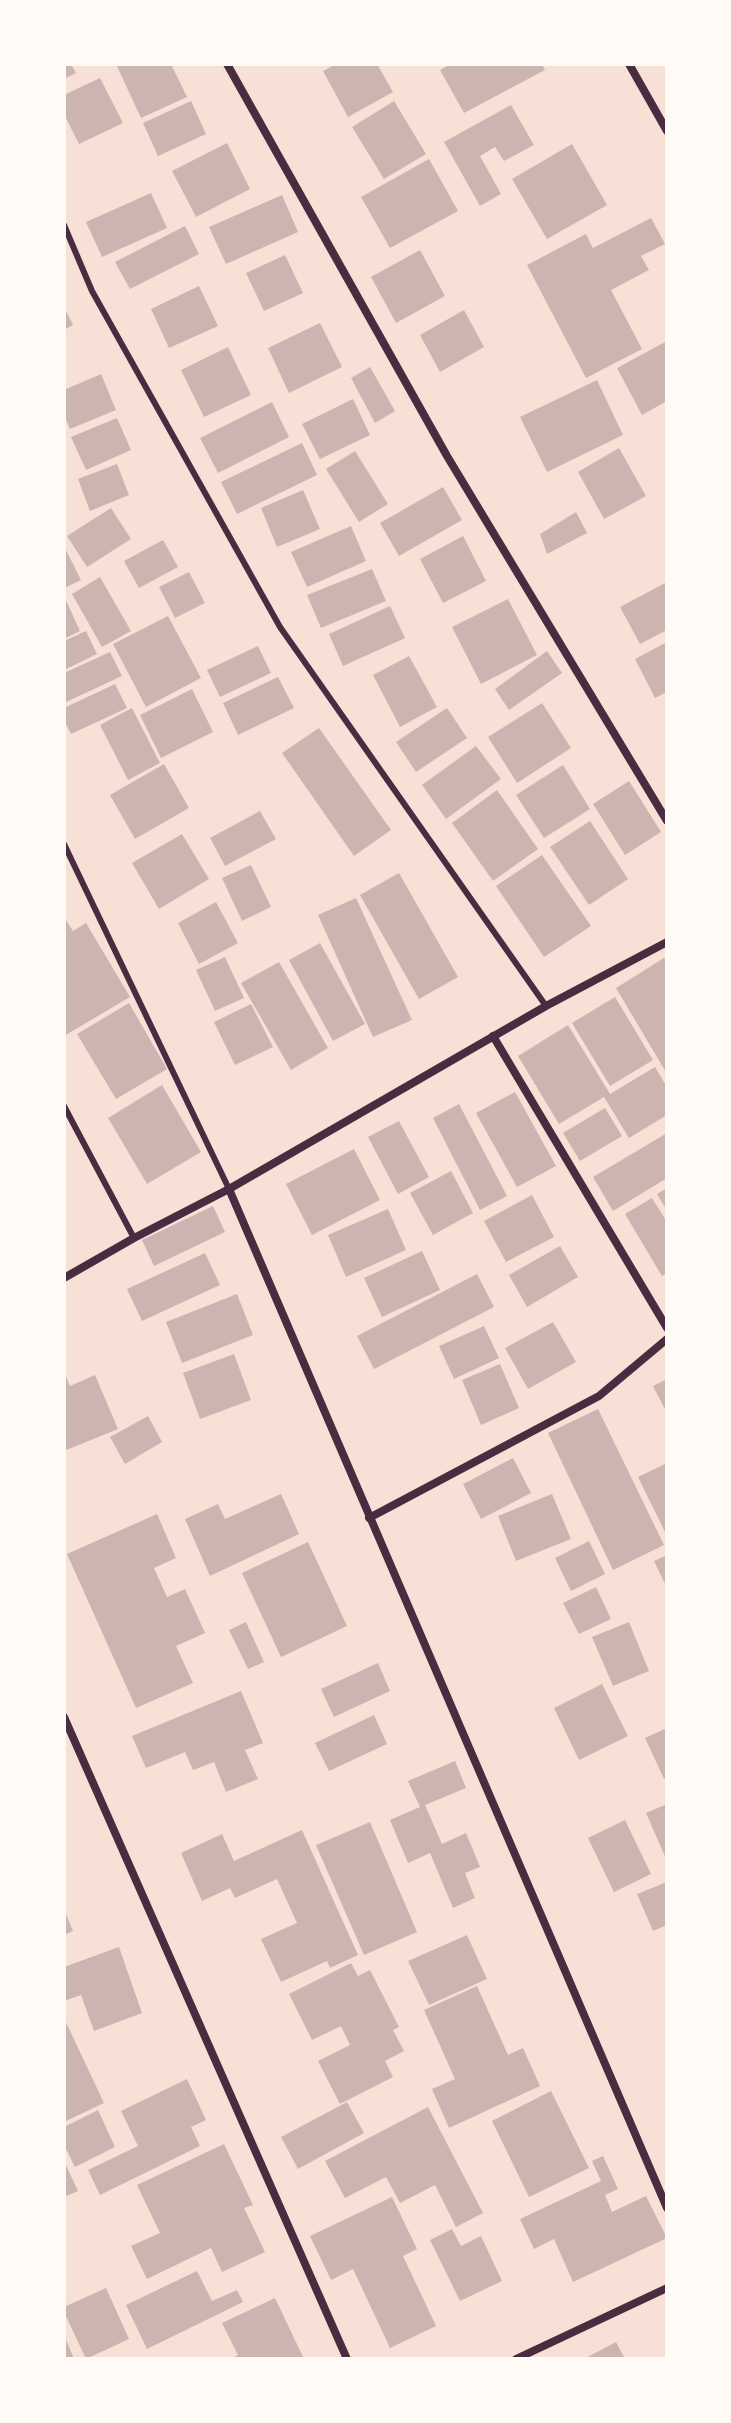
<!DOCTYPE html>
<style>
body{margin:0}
#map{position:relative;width:731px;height:2423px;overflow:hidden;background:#f7e1d7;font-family:"PT Sans Narrow",sans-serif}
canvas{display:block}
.frame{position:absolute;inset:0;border:66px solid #fffaf5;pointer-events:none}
</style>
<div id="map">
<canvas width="731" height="2423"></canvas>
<div class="frame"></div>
</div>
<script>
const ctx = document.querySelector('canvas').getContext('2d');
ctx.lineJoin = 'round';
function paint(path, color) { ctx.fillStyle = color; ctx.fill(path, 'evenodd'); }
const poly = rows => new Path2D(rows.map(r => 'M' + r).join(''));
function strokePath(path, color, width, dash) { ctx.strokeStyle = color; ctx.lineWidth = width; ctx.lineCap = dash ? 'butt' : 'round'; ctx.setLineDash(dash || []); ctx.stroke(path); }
paint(poly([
 [64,64,71,64,76,73,64,79],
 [116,64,171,64,187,97,141,118],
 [336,64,377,64,393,92,348,117,323,71],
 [451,64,542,64,545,70,464,113,440,70],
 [100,78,123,123,79,144,64,114,64,95],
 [191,101,206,134,158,156,143,123],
 [394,101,426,154,384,179,352,127],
 [511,105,534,145,504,161,495,147,480,156,501,194,480,206,444,142],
 [227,143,250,189,196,217,172,171],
 [572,144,607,205,547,239,512,179],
 [429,159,458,211,390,248,361,197],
 [151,193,167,228,102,257,86,222],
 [282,195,298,232,226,264,209,227],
 [651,218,665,244,641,256,649,270,611,290,642,349,586,378,527,265,586,234,593,248],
 [185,226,199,254,130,289,115,262],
 [420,250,445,296,396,323,371,277],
 [285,255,303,293,264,311,246,273],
 [199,286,218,326,169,348,151,309],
 [64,307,73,325,64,330],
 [464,310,484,347,440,372,420,335],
 [320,323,342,367,289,393,268,348],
 [667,341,667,401,642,415,617,368],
 [228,347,251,395,204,417,181,370],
 [370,367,395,411,375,423,351,378],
 [101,374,116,410,70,429,64,415,64,390],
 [597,380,623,435,547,472,520,417],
 [353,399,370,435,320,459,302,424],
 [272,402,289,437,218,473,200,438],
 [117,418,131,450,86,470,71,437],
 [302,443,317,475,237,514,221,482],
 [619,448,646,496,604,519,578,472],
 [355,451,388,504,359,522,326,469],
 [117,464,129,495,90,511,78,479],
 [443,487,462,520,399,556,380,523],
 [303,490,320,529,277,547,261,508],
 [111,508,131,539,87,567,67,536],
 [576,512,587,533,547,554,540,534],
 [351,526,366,561,307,587,291,552],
 [463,536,486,581,443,603,420,559],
 [163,540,178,567,139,588,124,561],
 [64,546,81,580,64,588],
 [372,569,386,601,321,628,307,595],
 [189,572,205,603,175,618,159,587],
 [100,577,131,631,102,647,72,594],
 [667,582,667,630,640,644,620,607],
 [64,596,80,631,64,639],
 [508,599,537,655,481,684,452,627],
 [390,606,405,638,343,666,329,634],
 [168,616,201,678,146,707,113,644],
 [86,631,97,654,64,670,64,641],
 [667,642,667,692,655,698,635,659],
 [258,646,271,673,220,697,207,670],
 [547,651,562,673,509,710,495,689],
 [110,652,122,676,64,703,64,673],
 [409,656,437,707,400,727,373,675],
 [278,677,294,708,238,735,223,703],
 [115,684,127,708,71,734,64,720,64,708],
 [192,689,213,732,161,758,140,715],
 [542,703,571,748,517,783,488,737],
 [132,708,160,763,128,780,100,725],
 [447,708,467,738,416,772,396,742],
 [319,728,391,830,354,856,282,753],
 [476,746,501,779,446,819,422,785],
 [164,764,189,808,135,839,110,795],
 [563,765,590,809,544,838,516,795],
 [629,781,661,832,625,855,593,804],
 [497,790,538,849,493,881,452,823],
 [260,811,276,839,225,866,210,838],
 [590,821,628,879,589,905,550,847],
 [182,834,209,879,159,909,132,863],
 [542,855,591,926,544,957,496,886],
 [251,865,271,907,242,921,222,878],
 [399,873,458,977,419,999,360,895],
 [356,898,412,1020,373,1037,318,915],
 [216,902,238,943,199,964,178,923],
 [64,917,73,931,86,923,130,997,64,1036],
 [320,943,365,1024,333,1041,289,960],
 [225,957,244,998,215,1011,196,970],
 [664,958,667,963,667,1074,616,988],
 [279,962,328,1048,291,1070,241,983],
 [615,997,653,1060,610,1086,572,1023],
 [129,1003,167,1069,116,1099,77,1034],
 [251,1004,273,1047,235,1065,214,1022],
 [568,1025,610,1094,655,1067,667,1087,667,1115,629,1138,604,1097,559,1124,518,1056],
 [162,1085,201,1152,147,1184,108,1118],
 [515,1092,556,1166,517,1187,476,1113],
 [459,1104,507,1196,480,1210,433,1118],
 [605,1108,622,1136,580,1161,563,1133],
 [399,1121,429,1177,398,1194,368,1137],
 [667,1133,667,1178,613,1211,593,1177],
 [354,1149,380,1200,312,1235,286,1184],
 [451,1171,473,1213,433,1235,410,1193],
 [667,1188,667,1211,657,1194],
 [532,1195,554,1237,506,1262,484,1221],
 [652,1198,667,1222,667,1273,662,1276,625,1214],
 [213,1206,225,1232,154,1266,142,1240],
 [388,1209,406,1250,346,1277,328,1235],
 [560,1246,578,1277,527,1307,509,1275],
 [422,1251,440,1290,382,1317,364,1278],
 [205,1253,220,1285,142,1321,127,1289],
 [477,1274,494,1307,374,1369,357,1336],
 [237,1294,253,1335,182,1363,166,1322],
 [553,1322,576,1362,528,1389,505,1348],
 [484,1326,499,1358,454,1379,439,1346],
 [234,1354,251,1400,200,1419,183,1373],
 [500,1364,519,1408,481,1425,462,1380],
 [64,1372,70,1386,95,1375,118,1429,64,1451],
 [667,1379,667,1413,653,1386],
 [598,1409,664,1545,613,1570,548,1433],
 [148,1416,162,1442,125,1464,110,1437],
 [513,1458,531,1493,481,1519,463,1484],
 [667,1463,667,1531,665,1532,638,1477],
 [281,1494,299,1534,210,1576,185,1519,218,1504,225,1519],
 [552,1494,571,1539,516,1561,498,1516],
 [157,1514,176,1558,154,1568,167,1597,185,1589,205,1633,176,1646,193,1683,136,1708,67,1554],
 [589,1541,605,1574,571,1591,555,1558],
 [308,1542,347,1626,281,1657,242,1573],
 [667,1555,667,1588,654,1561],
 [596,1587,611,1619,579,1634,563,1603],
 [246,1622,264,1662,248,1669,229,1630],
 [629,1622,649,1671,613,1686,592,1637],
 [378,1663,390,1691,334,1717,321,1689],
 [602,1684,628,1736,579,1760,554,1708],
 [241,1691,263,1743,245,1750,258,1779,226,1792,214,1762,193,1770,185,1752,146,1768,132,1736],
 [374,1715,387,1744,329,1771,315,1743],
 [667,1728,667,1777,664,1779,645,1738],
 [455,1761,466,1788,425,1805,442,1844,466,1833,480,1867,465,1873,475,1898,453,1908,430,1853,408,1863,390,1820,420,1807,408,1781],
 [667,1804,667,1861,646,1813],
 [625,1820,651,1874,614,1892,588,1838],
 [370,1822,417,1932,364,1955,316,1845],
 [302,1830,358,1955,330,1968,327,1961,281,1982,261,1939,297,1923,277,1879,235,1898,230,1888,202,1901,181,1853,222,1834,234,1861],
 [667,1882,667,1925,653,1931,637,1894],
 [64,1909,73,1931,64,1935],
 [467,1935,487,1979,429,2005,408,1961],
 [119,1947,142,2013,94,2031,81,1995,64,2001,64,1967],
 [351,1963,358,1976,370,1970,399,2027,393,2030,404,2051,385,2061,393,2077,340,2104,318,2061,350,2045,341,2026,312,2040,289,1994],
 [477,1986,508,2055,523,2048,540,2086,449,2128,432,2089,455,2079,424,2010],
 [64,2018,104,2103,64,2122],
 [187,2079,206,2120,191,2127,200,2146,100,2195,88,2170,138,2146,121,2111],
 [551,2091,589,2168,529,2197,492,2121],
 [347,2102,364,2133,298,2169,281,2137],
 [428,2107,483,2213,456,2227,435,2185,400,2203,386,2177,345,2198,325,2161],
 [98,2110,115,2147,75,2167,64,2145,64,2127],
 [224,2144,253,2205,244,2208,265,2252,222,2272,211,2248,147,2279,131,2246,160,2233,137,2185],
 [603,2156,618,2189,605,2195,612,2212,646,2196,667,2238,573,2282,554,2239,534,2249,520,2219,601,2181,592,2161],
 [64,2161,78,2191,64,2197],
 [392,2197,417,2249,403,2256,436,2326,390,2348,353,2269,331,2280,310,2236],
 [452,2229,461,2246,481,2236,502,2281,460,2301,430,2240],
 [197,2271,212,2301,237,2290,243,2302,147,2349,126,2305],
 [106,2288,129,2339,86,2359,64,2312,64,2307],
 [275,2298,304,2359,230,2359,238,2355,222,2323],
 [64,2335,74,2359,64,2359],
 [616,2342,625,2359,584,2359]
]), '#ccb4b1');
strokePath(poly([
 [64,225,92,291,280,627,546,1006],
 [64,844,229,1189],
 [64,1106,134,1238]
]), '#4a2c40', 6);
strokePath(poly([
 [227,64,447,456,667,821],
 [629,64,667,131],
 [493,1036,667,1328],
 [229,1189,667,2208],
 [64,1278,134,1238,229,1189,546,1006,667,942],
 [369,1518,599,1396,667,1339],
 [64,1717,347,2359],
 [516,2359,667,2288]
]), '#4a2c40', 8);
</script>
